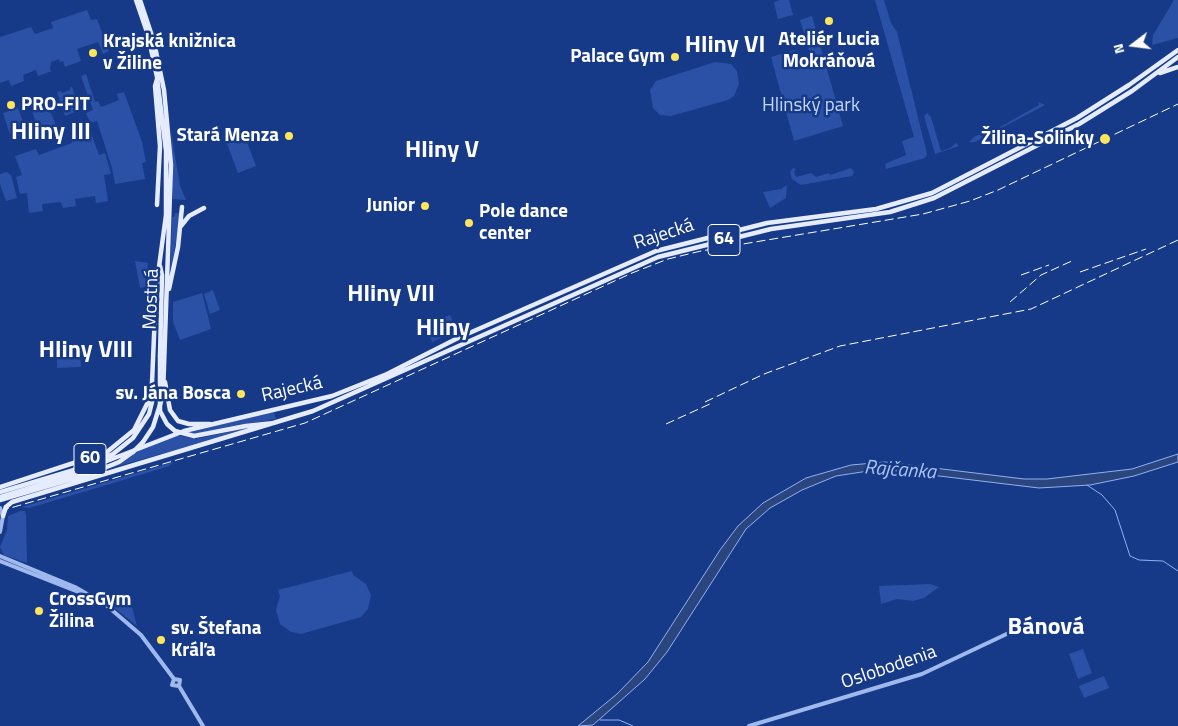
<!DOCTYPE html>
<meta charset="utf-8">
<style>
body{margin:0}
#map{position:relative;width:1178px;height:726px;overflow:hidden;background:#173a88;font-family:"Titillium Web",sans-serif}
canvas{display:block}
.north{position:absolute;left:1108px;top:20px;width:50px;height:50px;-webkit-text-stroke:4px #173a88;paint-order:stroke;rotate:255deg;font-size:14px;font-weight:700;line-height:20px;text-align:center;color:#fff}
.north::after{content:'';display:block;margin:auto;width:18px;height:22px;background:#fff;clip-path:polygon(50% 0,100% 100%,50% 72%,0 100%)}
</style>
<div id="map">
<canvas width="1178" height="726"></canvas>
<div class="north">N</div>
</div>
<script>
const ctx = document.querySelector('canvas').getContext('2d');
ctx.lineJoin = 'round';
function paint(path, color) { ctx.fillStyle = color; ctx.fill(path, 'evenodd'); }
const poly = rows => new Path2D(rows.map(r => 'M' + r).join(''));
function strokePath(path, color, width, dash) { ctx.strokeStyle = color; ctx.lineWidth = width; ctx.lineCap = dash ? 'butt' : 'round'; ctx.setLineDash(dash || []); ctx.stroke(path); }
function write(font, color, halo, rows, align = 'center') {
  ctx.font = font + ' "Titillium Web",sans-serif'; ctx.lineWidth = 5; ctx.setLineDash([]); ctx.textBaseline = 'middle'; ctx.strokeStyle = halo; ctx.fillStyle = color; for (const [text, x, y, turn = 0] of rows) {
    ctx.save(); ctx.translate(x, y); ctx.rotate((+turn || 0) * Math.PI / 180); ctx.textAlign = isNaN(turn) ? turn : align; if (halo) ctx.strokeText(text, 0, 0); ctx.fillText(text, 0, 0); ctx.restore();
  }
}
paint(poly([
 [780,0,789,0,793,15,778,19,774,2],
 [875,0,884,0,891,23,897,32,927,154,925,158,886,169,885,164,906,155,902,141,914,137],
 [1174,0,1178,0,1178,38,1152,45,1153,35],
 [87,10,91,20,97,19,109,51,103,54,98,42,77,49,81,61,65,67,63,61,60,62,59,59,51,62,50,70,52,71,38,76,36,70,23,75,24,81,11,86,9,80,0,83,0,37,31,27,35,34,53,28,51,22],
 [812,16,843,126,794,141,771,57,795,50,799,64,809,61,811,57,807,44,816,41,814,34,805,36,800,20],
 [715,62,731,64,737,71,739,84,734,96,728,100,671,116,660,115,653,108,650,90,656,81],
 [86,74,95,102,98,101,101,107,119,100,117,94,124,92,142,142,146,162,142,163,145,179,115,184,112,168,97,121,90,123,86,113,93,110,81,76],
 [72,87,79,108,78,111,65,116,57,92,61,91,62,93,70,90,70,88],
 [45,98,59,133,41,140,30,104],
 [1038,102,1045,105,975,142,969,142,974,137,990,130,993,131,1039,105],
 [18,108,27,133,11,138,3,113],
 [927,113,931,117,941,151,950,148,956,143,959,146,935,154,924,116],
 [82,128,90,130,99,155,105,153,111,174,104,175,108,201,96,203,95,196,75,199,76,206,63,208,61,202,42,204,43,211,29,213,27,193,20,194,16,177,22,175,15,156,36,149,39,155,72,143,71,132],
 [171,131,180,186,186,200,173,199],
 [244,134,256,166,238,173,226,141],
 [793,168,796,169,794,172,796,177,811,173,816,177,829,173,830,175,851,168,854,172,852,176,801,185,792,179,790,172],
 [7,172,11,175,17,198,6,201,0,184,0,174],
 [787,185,786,198,770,208,763,192,781,189],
 [175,213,181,213,170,275,172,217,174,217],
 [135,261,148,263,145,287,140,288],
 [213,290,220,310,210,314,204,294],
 [202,293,211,329,180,340,173,322,173,302],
 [450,315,457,331,432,342,425,326],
 [80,355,81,367,57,368,57,356],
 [274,412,276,419,201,433,186,433],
 [251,427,252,428,108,469,120,464,140,450,177,435,195,439],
 [174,462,169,466,110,484,29,508,22,507],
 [20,511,25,511,26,515,27,563,4,555,0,547,7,530,8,516],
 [352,571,353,575,366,584,371,595,368,609,361,617,301,634,291,632,280,624,276,610,280,596,278,590],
 [930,584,939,587,924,598,913,601,897,599,881,604,879,586],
 [127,595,131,602,123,604,131,603,137,626,102,598,111,596,116,601,120,600,119,597],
 [1083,649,1092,673,1078,679,1069,654],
 [1104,676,1109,688,1084,698,1079,686]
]), '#2a51a6');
const water = poly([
 [1178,454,1178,462,1134,476,1090,485,1039,488,881,469,836,476,802,490,770,508,746,529,667,652,645,679,593,725,578,726,617,694,648,662,720,550,738,526,763,503,806,478,851,465,885,462,1024,479,1047,479,1132,469,1178,454]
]);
paint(water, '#2b457f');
strokePath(water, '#91b1f0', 1);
strokePath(poly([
 [1087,485,1102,495,1115,510,1130,556,1139,560,1163,561,1178,571],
 [600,720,619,720,633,726]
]), '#91b1f0', 1);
strokePath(poly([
 [0,532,3,516],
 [0,556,75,587,106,605,141,635,174,679],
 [0,561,81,593],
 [174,679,172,685,179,686],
 [174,679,180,680,179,686],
 [179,686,203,726],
 [749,726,922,674,1032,622]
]), '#9fb8ed', 4);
strokePath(poly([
 [140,0,154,42,164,90,171,165,163,395,153,427,143,442],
 [1160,73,1178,67],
 [157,79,155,86,160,146,157,205],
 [181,226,189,216,204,208],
 [169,289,178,247,182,207],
 [160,356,162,275,160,266],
 [165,382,170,410,178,421,189,424,210,424],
 [194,436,246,426,274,423],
 [92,464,113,454,133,438,149,414,152,402,151,395],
 [0,487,107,452,134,430,148,402,152,383,156,289,166,215,166,151,157,77,148,35,136,0],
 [0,492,94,464],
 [0,497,63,478,184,431,332,396,387,374,458,338,656,251,767,223,876,209,932,193,1077,118,1129,85,1178,50],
 [0,500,92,473,119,462,133,452],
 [6,507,12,502,25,498,313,411,658,257,771,229,890,212,934,198,1079,124,1132,91,1178,57]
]), '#e5ecff', 4.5);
strokePath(poly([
 [1080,272,1146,249],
 [1021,275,1049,265],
 [1010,302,1041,275,1074,260],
 [705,402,764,374,840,346,1031,309,1178,240],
 [666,424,712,403],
 [0,511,305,423,632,273,668,259,701,251,923,214,970,201,998,190,1178,104]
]), '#fff', 1, [9, 4]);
strokePath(poly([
 [0,508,3,516]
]), '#9fb8ed', 4);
strokePath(poly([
 [160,356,160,411,167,424,175,431,194,436],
 [133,452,143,442],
 [3,516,6,507]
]), '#e5ecff', 4.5);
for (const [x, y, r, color] of [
 [829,21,5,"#ffe55b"],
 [93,53,5,"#ffe55b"],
 [675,57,5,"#ffe55b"],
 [11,105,5,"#ffe55b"],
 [289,136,5,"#ffe55b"],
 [1105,139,6,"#ffe55b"],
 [425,206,5,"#ffe55b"],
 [469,223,5,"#ffe55b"],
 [241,394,5,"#ffe55b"],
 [39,611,5,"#ffe55b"],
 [161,640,5,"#ffe55b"]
]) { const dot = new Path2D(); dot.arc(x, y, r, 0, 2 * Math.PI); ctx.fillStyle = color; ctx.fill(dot); strokePath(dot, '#173a88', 2); }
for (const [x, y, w] of [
 [724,240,32],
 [90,459,32]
]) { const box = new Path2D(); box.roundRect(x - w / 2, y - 15.5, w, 31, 4); ctx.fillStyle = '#173a88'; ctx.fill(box); strokePath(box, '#fff', 1); }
write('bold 18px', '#fff', null, [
 ["64",724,240],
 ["60",90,459]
]);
write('bold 19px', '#fff', '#173a88', [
 ["Ateliér Lucia",829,40,"center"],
 ["Mokráňová",829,62,"center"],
 ["Krajská knižnica",103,42],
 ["v Žiline",103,64],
 ["Palace Gym",665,57,"right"],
 ["PRO-FIT",21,105],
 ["Stará Menza",279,136,"right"],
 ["Žilina-Solinky",1094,139,"right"],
 ["Junior",415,206,"right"],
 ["Pole dance",479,212],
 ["center",479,234],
 ["sv. Jána Bosca",231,394,"right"],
 ["CrossGym",49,600],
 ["Žilina",49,622],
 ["sv. Štefana",171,629],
 ["Kráľa",171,651]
], 'left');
write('19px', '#c4d6fa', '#173a88', [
 ["Hlinský park",811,106]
]);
write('19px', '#fff', '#173a88', [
 ["Rajecká",664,235,-18],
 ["Mostná",152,299,-88],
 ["Rajecká",292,390,-13],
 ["Oslobodenia",889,668,-19]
]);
write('italic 20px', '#aac3f5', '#173a88', [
 ["Rajčanka",900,471,4]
]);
write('bold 24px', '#fff', '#173a88', [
 ["Hliny VI",725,46],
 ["Hliny III",51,133],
 ["Hliny V",442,151],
 ["Hliny VII",391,295],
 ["Hliny",443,329],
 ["Hliny VIII",86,351],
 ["Bánová",1046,628]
]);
</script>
